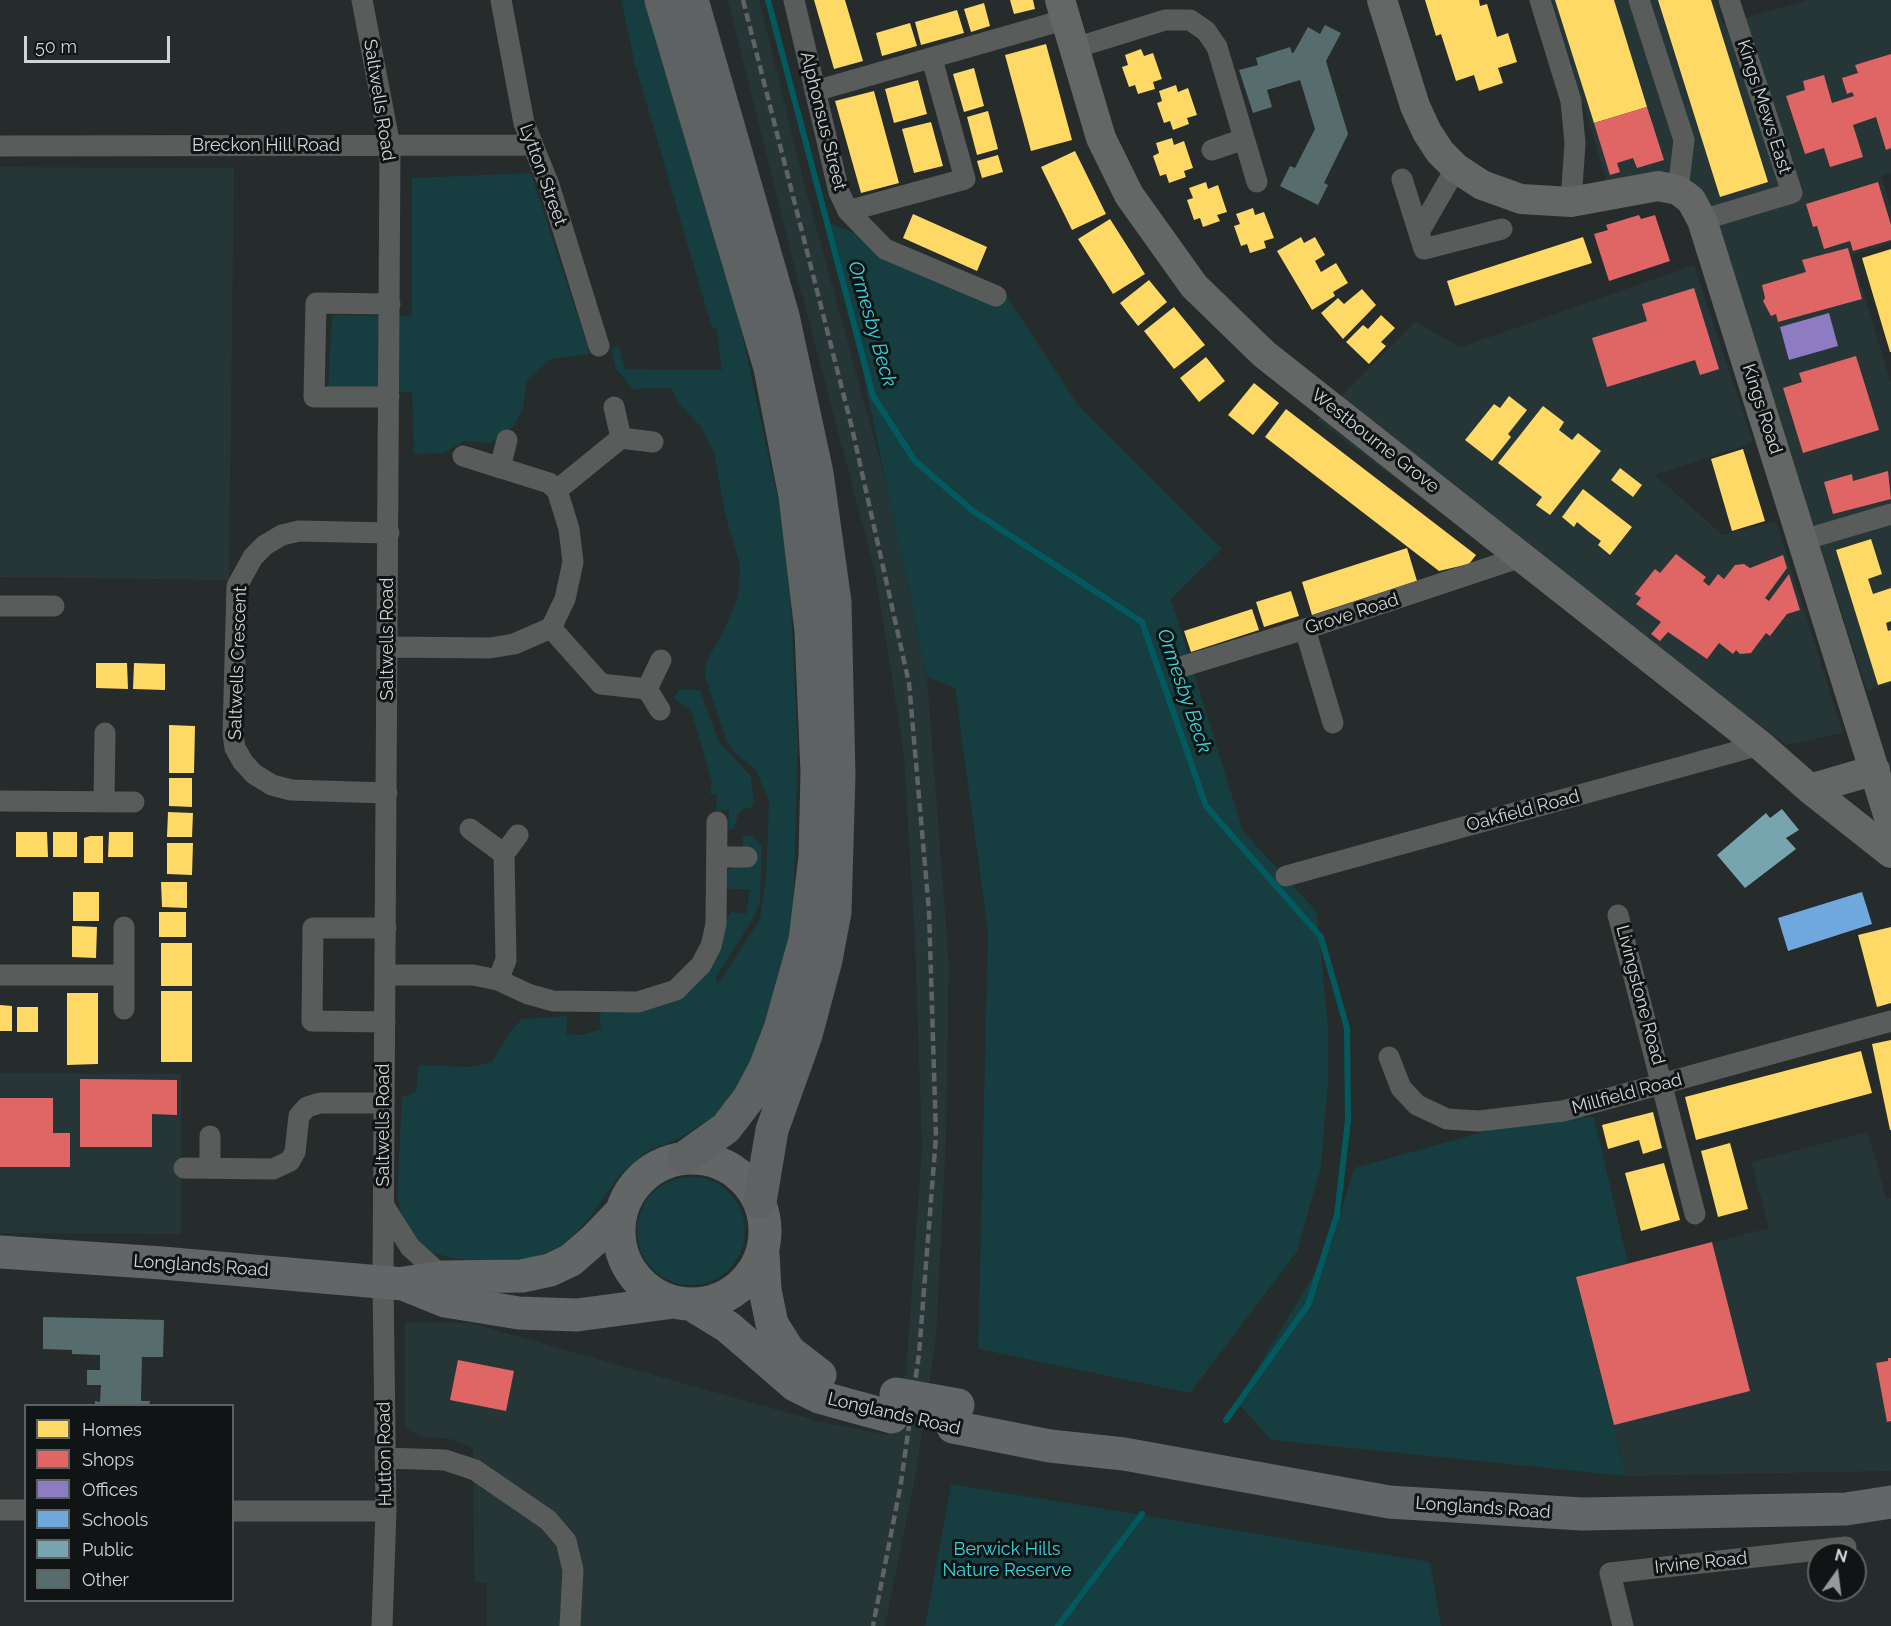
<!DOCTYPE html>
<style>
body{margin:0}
#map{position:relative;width:1891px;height:1626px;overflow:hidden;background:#262b2b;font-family:Raleway,sans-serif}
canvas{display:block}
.legend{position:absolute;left:24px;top:1404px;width:210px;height:198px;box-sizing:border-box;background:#101414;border:2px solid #5c6161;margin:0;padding:8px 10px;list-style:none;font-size:18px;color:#cfd4d5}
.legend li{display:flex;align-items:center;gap:12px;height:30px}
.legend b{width:30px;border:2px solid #5c6161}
.north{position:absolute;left:1807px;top:1542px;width:60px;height:60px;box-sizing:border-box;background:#101414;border:2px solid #5c6161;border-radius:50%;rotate:14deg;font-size:16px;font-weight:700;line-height:24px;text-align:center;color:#cfd4d5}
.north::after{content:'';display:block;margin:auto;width:21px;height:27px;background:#94999a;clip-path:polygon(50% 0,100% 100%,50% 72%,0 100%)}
.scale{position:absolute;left:24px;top:36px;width:146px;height:27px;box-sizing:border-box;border:3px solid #cfd4d5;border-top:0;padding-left:8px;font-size:18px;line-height:21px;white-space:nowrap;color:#cfd4d5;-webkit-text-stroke:4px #101414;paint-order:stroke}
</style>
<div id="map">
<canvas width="1891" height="1626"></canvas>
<ul class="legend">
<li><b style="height:16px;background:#ffd966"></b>Homes</li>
<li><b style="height:16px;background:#e06666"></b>Shops</li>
<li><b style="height:16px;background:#8e7cc3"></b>Offices</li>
<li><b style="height:16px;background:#6fa8dc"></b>Schools</li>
<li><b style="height:16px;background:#76a5af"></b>Public</li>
<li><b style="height:16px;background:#566c6d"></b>Other</li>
</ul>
<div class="north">N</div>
<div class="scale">50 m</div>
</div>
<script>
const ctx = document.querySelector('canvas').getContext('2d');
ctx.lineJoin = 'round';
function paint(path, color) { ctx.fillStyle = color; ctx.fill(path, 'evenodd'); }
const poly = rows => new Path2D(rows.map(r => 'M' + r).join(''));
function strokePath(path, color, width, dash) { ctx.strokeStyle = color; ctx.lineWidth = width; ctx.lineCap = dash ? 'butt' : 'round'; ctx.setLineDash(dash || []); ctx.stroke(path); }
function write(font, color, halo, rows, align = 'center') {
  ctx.font = font + ' Raleway,sans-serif'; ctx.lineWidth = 6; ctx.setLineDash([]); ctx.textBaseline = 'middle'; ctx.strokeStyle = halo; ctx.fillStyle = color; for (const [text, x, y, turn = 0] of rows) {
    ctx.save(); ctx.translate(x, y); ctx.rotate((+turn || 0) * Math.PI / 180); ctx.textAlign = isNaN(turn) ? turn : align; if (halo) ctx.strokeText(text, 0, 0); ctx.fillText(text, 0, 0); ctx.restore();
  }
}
paint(poly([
 [728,0,759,0,807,194,886,482,927,677,949,965,946,1139,936,1337,916,1473,885,1626,487,1626,487,1583,474,1582,473,1448,450,1439,419,1436,405,1427,405,1322,470,1323,817,1421,888,1435,906,1371,922,1147,915,945,904,755,875,572,795,268],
 [1552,0,1715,0,1723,24,1808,0,1891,0,1891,173,1881,176,1891,207,1891,243,1852,255,1891,383,1891,684,1867,691,1708,202,1688,175,1606,180],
 [0,167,234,168,229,580,0,577],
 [1694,265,1753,443,1655,475,1723,535,1776,521,1843,733,1786,745,1698,679,1487,548,1317,420,1415,322,1461,347],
 [0,1073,181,1074,181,1234,0,1233],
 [1868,1132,1886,1198,1891,1198,1891,1471,1626,1476,1576,1277,1769,1228,1751,1162]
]), '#263536');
paint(poly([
 [621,0,657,0,742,333,788,545,798,749,793,917,776,994,754,1061,736,1092,712,1118,680,1138,646,1152,619,1176,591,1216,564,1245,513,1266,452,1258,427,1251,406,1232,397,1196,402,1097,416,1092,419,1065,469,1067,492,1062,510,1032,522,1019,567,1016,566,1034,582,1035,602,1029,599,1017,604,1007,609,1005,665,1005,701,978,718,957,727,917,731,912,746,914,750,889,731,889,725,885,724,878,729,869,736,864,743,848,743,836,752,835,762,846,760,902,754,917,716,977,718,984,760,919,766,878,769,800,755,769,736,754,726,740,705,675,707,660,722,634,738,598,740,566,725,514,714,453,701,427,679,404,671,388,633,389,616,369,611,349,619,346,625,369,722,370,716,329,712,328,635,64],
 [531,173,590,354,551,359,527,380,523,408,515,425,490,443,465,441,444,453,414,454,412,392,328,391,332,315,412,316,412,178],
 [828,222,1006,295,1078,405,1222,549,1171,599,1243,831,1317,912,1328,1027,1328,1082,1321,1166,1297,1252,1190,1393,978,1349,988,932,955,688,927,677,849,307],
 [679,690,700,690,719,742,751,776,754,802,751,808,743,809,738,815,734,829,728,829,729,810,716,811,717,795,710,794,712,782,691,711,673,698],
 [1594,1117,1628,1263,1576,1277,1626,1476,1271,1440,1237,1402,1330,1248,1354,1168,1533,1118],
 '637 1231a54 54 0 1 1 108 0a54 54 0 1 1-108 0Z',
 [951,1484,1430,1562,1441,1626,925,1626]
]), '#163d3f');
paint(poly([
 [814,0,845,0,863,61,834,69],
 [1010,0,1033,0,1035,9,1014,14],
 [1425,0,1479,0,1480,6,1487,4,1497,37,1508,33,1517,62,1498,68,1503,83,1479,91,1474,75,1456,81,1441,34,1436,36],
 [1555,0,1614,0,1647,107,1594,123],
 [1658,0,1711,0,1768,182,1720,197],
 [984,3,990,26,971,32,964,9],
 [957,10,964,33,921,45,915,22],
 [910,23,917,46,882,56,876,33],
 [1046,44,1072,140,1031,151,1005,55],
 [1141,49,1144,56,1153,53,1162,79,1153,82,1155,89,1138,94,1135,85,1129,87,1122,67,1128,65,1125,55],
 [974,68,984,106,964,112,953,74],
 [918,80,927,114,894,123,885,89],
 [1176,85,1178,92,1188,88,1197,115,1187,118,1189,124,1173,130,1170,121,1164,123,1157,103,1162,101,1159,91],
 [874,91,899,183,861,193,835,101],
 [988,111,998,149,977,155,967,117],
 [931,122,943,166,914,173,902,129],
 [1172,138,1174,145,1184,141,1193,168,1184,171,1186,177,1169,183,1166,174,1160,176,1153,156,1159,153,1156,143],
 [1075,151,1106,214,1072,230,1041,167],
 [998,155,1003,172,982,178,977,161],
 [1206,182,1208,189,1218,185,1227,212,1217,215,1220,221,1203,227,1200,218,1194,220,1187,200,1193,198,1189,188],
 [1253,208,1255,215,1264,212,1274,238,1264,241,1266,248,1250,253,1247,244,1241,246,1234,226,1240,224,1236,214],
 [913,214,987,247,977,271,903,238],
 [1110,219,1145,274,1113,294,1078,239],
 [1301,237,1304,243,1315,237,1325,255,1315,261,1321,272,1336,263,1348,283,1333,292,1335,296,1312,310,1277,251],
 [1583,237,1592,263,1455,306,1447,281],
 [1891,249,1891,352,1890,352,1862,258],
 [1149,280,1167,302,1138,326,1120,303],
 [1362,289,1376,305,1343,339,1321,313,1338,298,1344,304],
 [1174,307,1205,345,1174,369,1144,331],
 [1381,315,1395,328,1381,342,1386,346,1369,364,1346,342,1363,325,1368,329],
 [1206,357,1225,381,1199,402,1180,378],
 [1254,383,1279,403,1253,435,1228,415],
 [1509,396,1527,410,1508,434,1511,437,1492,461,1465,440,1494,404,1500,408],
 [1543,406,1564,422,1559,430,1572,440,1578,433,1601,451,1550,515,1536,505,1542,497,1498,463],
 [1286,409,1476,555,1469,564,1439,571,1265,437],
 [1743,449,1765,521,1732,531,1711,459],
 [1620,468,1642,485,1633,497,1611,480],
 [1583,489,1632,527,1610,555,1598,545,1601,541,1589,532,1577,522,1574,527,1562,517],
 [1871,539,1882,574,1868,579,1873,594,1891,588,1891,621,1886,623,1888,631,1891,630,1891,681,1878,685,1836,550],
 [1407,548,1417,581,1312,615,1302,582],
 [1291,591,1299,616,1264,627,1256,602],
 [1252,609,1259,630,1191,652,1184,631],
 [96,663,127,663,128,689,96,688],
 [134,663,165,664,165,690,133,689],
 [169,725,195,726,194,773,169,773],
 [169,778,192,778,192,807,169,806],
 [168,812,193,813,192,837,167,837],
 [16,832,47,832,48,857,16,857],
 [53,832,77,832,77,857,53,857],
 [109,832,133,832,133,857,108,857],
 [90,836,103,836,103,863,84,863,84,838],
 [167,843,193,843,192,875,167,874],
 [161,882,187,882,187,908,162,907],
 [73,892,99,892,99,921,73,921],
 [159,912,186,912,186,937,159,937],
 [72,926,97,927,96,958,72,957],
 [1891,927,1891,1003,1877,1007,1858,935],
 [161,943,192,943,192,986,161,986],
 [161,991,192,991,192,1062,161,1062],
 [67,993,98,993,98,1064,67,1065],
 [0,1005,12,1006,12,1031,0,1031],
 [17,1007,38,1007,38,1032,17,1032],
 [1891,1040,1891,1130,1890,1130,1872,1044],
 [1861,1051,1872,1093,1696,1140,1685,1097],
 [1653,1112,1662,1148,1643,1154,1639,1140,1608,1149,1602,1125],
 [1730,1143,1748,1209,1718,1217,1701,1151],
 [1664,1163,1680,1220,1641,1231,1625,1173]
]), '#ffd966');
paint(poly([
 [1891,54,1891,148,1886,150,1876,117,1853,125,1863,157,1830,167,1824,148,1805,154,1786,96,1805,90,1803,81,1824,75,1832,103,1854,96,1852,92,1847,94,1842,78,1858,73,1855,65],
 [1647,107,1664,160,1637,168,1633,158,1617,163,1620,172,1610,175,1594,123],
 [1878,182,1891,225,1891,240,1853,251,1850,241,1824,249,1817,226,1813,227,1806,204],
 [1639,215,1641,219,1655,215,1670,261,1609,281,1594,234,1608,230,1606,225],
 [1848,248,1862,299,1778,322,1776,314,1771,316,1763,301,1765,298,1762,285,1806,272,1802,260],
 [1694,288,1719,369,1700,375,1695,360,1607,387,1592,338,1647,321,1642,304],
 [1856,356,1879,430,1803,453,1783,388,1802,382,1799,373],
 [1888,471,1891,499,1833,514,1824,482,1852,474,1853,481],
 [1676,554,1706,577,1703,581,1709,586,1718,574,1724,579,1735,565,1744,564,1750,568,1783,555,1787,568,1765,598,1769,601,1789,574,1800,610,1787,614,1770,636,1766,633,1751,653,1740,654,1736,650,1733,654,1719,643,1707,659,1668,632,1660,641,1651,634,1661,622,1636,604,1641,598,1635,594,1655,569,1660,573],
 [80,1079,177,1080,177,1115,152,1114,152,1147,80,1147],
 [0,1098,53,1098,53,1133,70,1133,70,1167,0,1167],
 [1712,1242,1750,1391,1614,1425,1576,1277],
 [1888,1358,1891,1358,1891,1421,1887,1422,1876,1363,1888,1361],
 [458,1360,514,1371,506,1411,450,1400]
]), '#e06666');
paint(poly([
 [1829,313,1838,346,1789,360,1780,327]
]), '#8e7cc3');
paint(poly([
 [1862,892,1872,924,1788,951,1778,918]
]), '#6fa8dc');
paint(poly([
 [1782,809,1799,830,1786,838,1796,849,1745,888,1717,855,1766,813,1770,818]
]), '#76a5af');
strokePath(poly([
 [768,0,873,396,915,461,973,511,1142,622,1206,806,1321,937,1347,1028,1348,1120,1337,1215,1308,1305,1226,1420],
 [1058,1626,1142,1514]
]), '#035a5e', 6);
paint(poly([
 [1325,25,1341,33,1326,61,1348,134,1324,183,1328,185,1318,205,1280,186,1290,166,1295,168,1315,129,1300,80,1267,90,1272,107,1253,113,1239,70,1258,65,1256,58,1290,47,1292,53,1294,52,1308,27,1320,34],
 [43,1317,164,1320,163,1357,142,1357,141,1401,150,1401,149,1406,95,1406,95,1401,100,1402,101,1385,87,1385,87,1370,100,1370,100,1355,72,1354,72,1350,43,1349]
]), '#566c6d');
strokePath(poly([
 [362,0,390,146,383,1281,386,1511,382,1626],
 [501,0,524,123,549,185,599,346],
 [794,0,839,192,848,211,885,249,996,296],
 [1540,0,1571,101,1575,143,1571,202],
 [1639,0,1684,140,1678,190],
 [1075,48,1165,20,1190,20,1206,31,1217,47,1257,182],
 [815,91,1067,19],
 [0,146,531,145],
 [1212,150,1244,139],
 [1402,179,1424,249,1502,229],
 [848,211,965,179,932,59],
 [1702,220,1792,193,1729,0],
 [1419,232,1456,168],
 [389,397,314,397,316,303,390,304],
 [621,438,653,442],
 [500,468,507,440],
 [557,490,621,438,614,407],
 [1803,540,1891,514],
 [0,606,54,606],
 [551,628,601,684,647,689],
 [1305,629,1333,723],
 [388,647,490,648,514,644,551,628,565,599,573,562,569,529,557,490,549,483,463,456],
 [1181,667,1305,629,1521,557],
 [660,710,647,689,661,660],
 [387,793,291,790,272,785,254,774,243,762,235,748,233,734,237,586,253,557,265,545,282,535,299,531,389,533],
 [0,801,134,802],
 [104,801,105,733],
 [470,829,504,854,506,960,498,980],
 [504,854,518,835],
 [717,857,747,857],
 [1286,876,1760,745],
 [1618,915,1695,1214],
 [0,975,124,975,124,927],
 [385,975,473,975,498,980,528,994,553,1001,638,1002,676,990,701,965,711,946,716,924,717,822],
 [124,1009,124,975],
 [385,1022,312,1021,313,928,386,928],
 [1389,1057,1401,1088,1417,1105,1447,1119,1479,1121,1563,1111,1891,1021],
 [210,1136,210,1168],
 [184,1168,273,1169,290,1161,295,1152,299,1116,307,1107,320,1103,384,1103],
 [384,1206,410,1247,443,1277],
 [385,1458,445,1460,475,1470,548,1520,566,1541,573,1570,570,1626],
 [0,1510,26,1510],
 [232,1511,386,1511],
 [1623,1626,1610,1573,1846,1547]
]), '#5a5c5c', 21);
strokePath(poly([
 [1060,0,1101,138,1129,195,1194,286,1264,354,1760,745,1810,789,1891,853],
 [1382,0,1415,106,1427,132,1440,152,1456,168,1482,185,1521,199,1571,202,1658,186,1678,190,1691,200,1702,220,1891,824],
 [1810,789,1875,770]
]), '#656666', 30);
strokePath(poly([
 '619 1231a73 73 0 1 1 146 0a73 73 0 1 1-146 0Z',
 [0,1252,162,1263,403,1284,445,1301,519,1313,577,1315,674,1302],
 [763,1254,765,1290,772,1324,789,1351,820,1375],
 [404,1283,443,1277,522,1276,550,1270,571,1260,595,1239,621,1212],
 [692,1305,728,1327,795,1385,819,1397,892,1417],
 [953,1427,1050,1446,1124,1454,1389,1502,1582,1514,1846,1509,1891,1502]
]), '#626666', 33);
strokePath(poly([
 [661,0,770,368,795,496,811,631,817,772,815,857,805,940,780,1029,765,1068,749,1098,726,1128,684,1158],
 [692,0,783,316,817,473,835,602,839,775,835,912,826,960,806,1035,772,1130,760,1202]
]), '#5e6262', 33);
strokePath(poly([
 [743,0,852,428,909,683,929,911,936,1136,919,1354,901,1483,873,1626]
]), '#616262', 4.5, [9, 4.5]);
strokePath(poly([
 [896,1394,958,1405]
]), '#626666', 33);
write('18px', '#cfd4d5', '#101414', [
 ["Saltwells Road",379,100,81],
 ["Kings Mews East",1764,107,72],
 ["Alphonsus Street",823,121,76],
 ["Breckon Hill Road",266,146],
 ["Lytton Street",543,175,70],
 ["Kings Road",1762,409,72],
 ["Westbourne Grove",1375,441,38],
 ["Grove Road",1352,614,-18],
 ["Saltwells Road",388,639,-90],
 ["Saltwells Crescent",238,663,-88],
 ["Oakfield Road",1523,811,-15],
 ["Livingstone Road",1640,995,75],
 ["Millfield Road",1627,1094,-15],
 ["Saltwells Road",384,1125,-90],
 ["Longlands Road",201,1266,4],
 ["Longlands Road",894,1414,13],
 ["Hutton Road",385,1454,-91],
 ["Longlands Road",1483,1508,4],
 ["Irvine Road",1701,1563,-6]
]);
write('18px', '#39d6dd', '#101414', [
 ["Berwick Hills",1007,1550],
 ["Nature Reserve",1007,1571]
]);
write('italic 20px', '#38d6dc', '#101414', [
 ["Ormesby Beck",872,324,74],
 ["Ormesby Beck",1184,691,71]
]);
</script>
